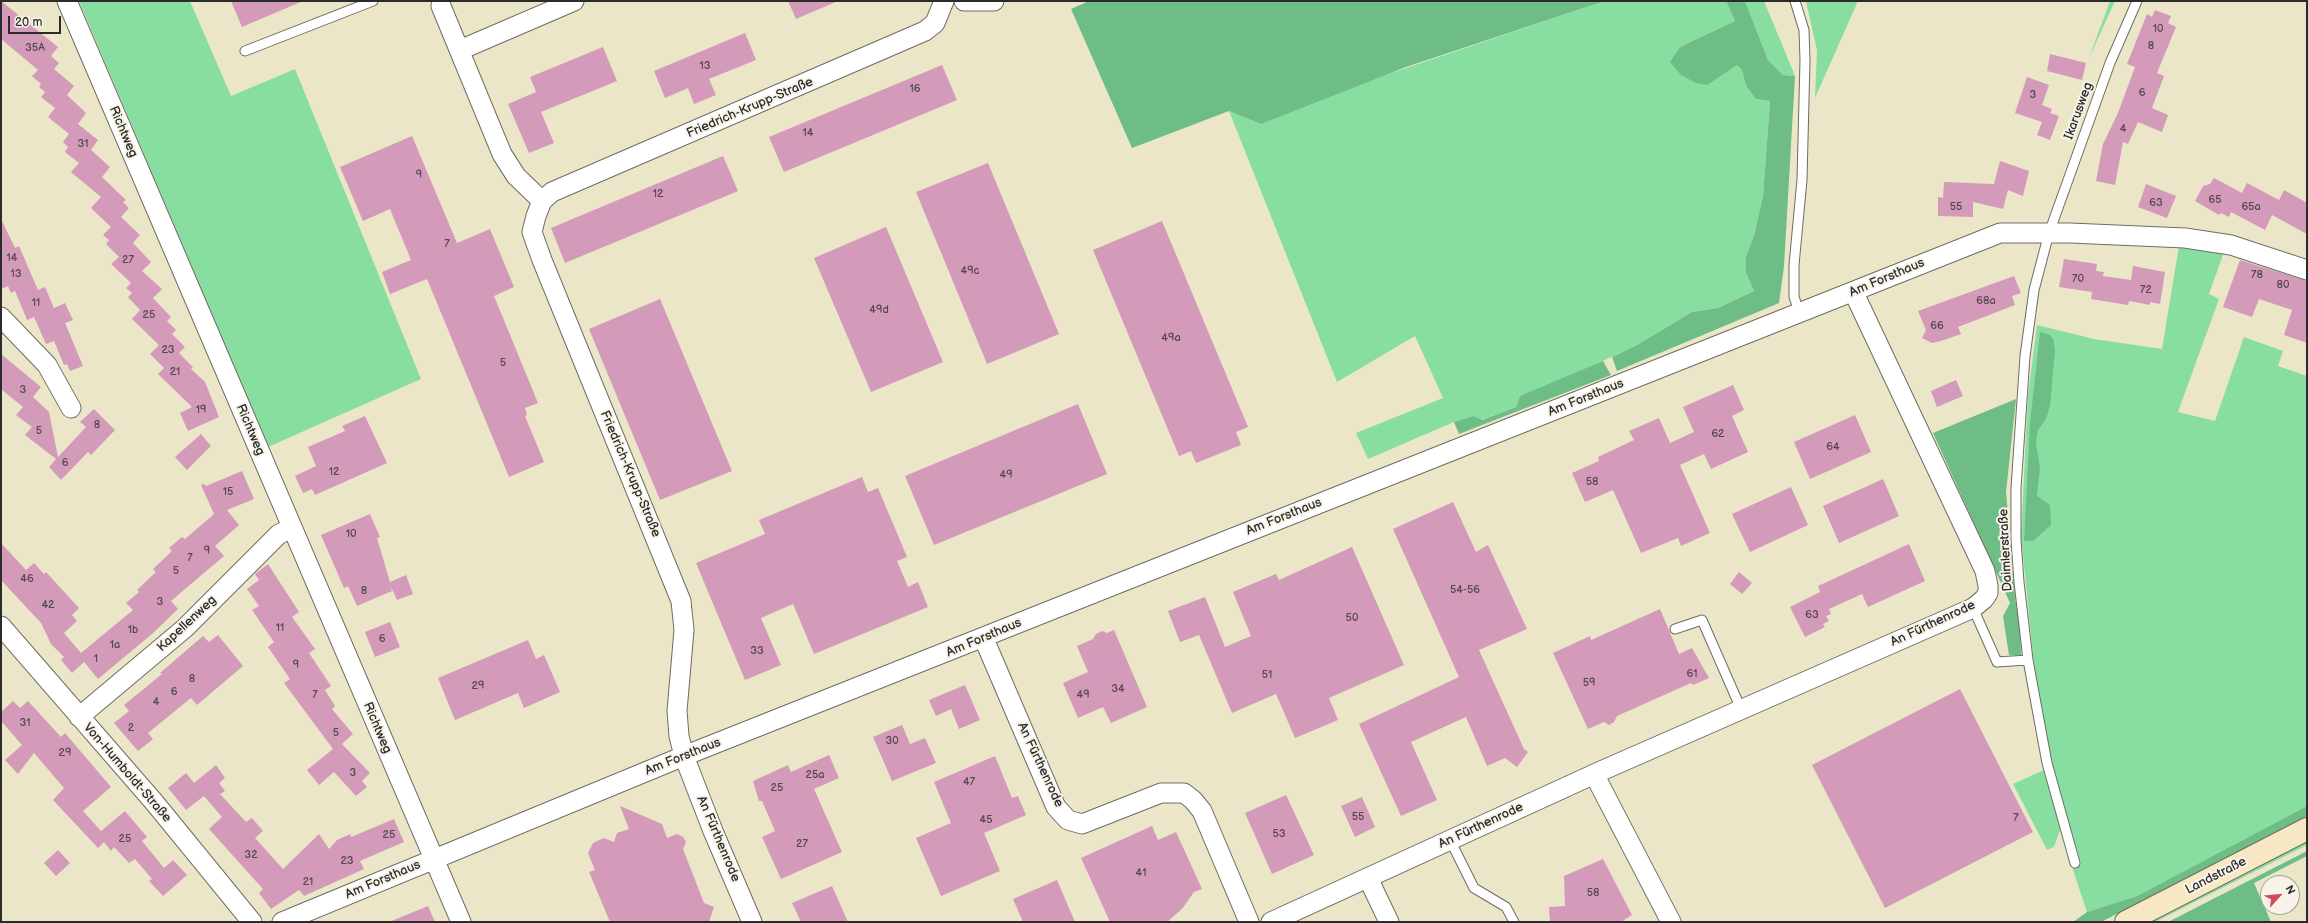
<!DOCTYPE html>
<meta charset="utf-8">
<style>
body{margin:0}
#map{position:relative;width:2308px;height:923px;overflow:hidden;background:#ece6c8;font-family:"Balsamiq Sans",sans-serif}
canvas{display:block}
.frame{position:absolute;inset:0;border:2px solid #2b2b2b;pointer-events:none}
.north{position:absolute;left:2260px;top:875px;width:40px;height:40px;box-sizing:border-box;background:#f7f3e8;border:1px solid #a5a39c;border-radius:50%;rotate:63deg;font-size:11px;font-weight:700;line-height:16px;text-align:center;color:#2b2b2b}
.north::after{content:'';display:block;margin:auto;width:14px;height:18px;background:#d1495b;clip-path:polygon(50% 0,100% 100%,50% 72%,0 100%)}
.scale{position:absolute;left:8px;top:16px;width:53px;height:18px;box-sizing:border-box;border:2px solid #2b2b2b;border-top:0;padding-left:5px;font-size:12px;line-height:14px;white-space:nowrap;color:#2b2b2b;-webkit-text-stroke:3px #f7f3e8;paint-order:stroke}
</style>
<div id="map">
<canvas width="2308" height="923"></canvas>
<div class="frame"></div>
<div class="north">N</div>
<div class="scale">20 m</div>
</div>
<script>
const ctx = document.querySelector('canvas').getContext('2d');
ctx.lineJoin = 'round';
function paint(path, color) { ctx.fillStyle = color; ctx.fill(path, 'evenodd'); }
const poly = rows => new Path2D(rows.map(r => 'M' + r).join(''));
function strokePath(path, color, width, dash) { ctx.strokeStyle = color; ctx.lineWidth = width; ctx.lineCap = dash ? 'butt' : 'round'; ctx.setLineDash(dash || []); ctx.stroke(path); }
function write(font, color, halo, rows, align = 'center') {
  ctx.font = font + ' "Balsamiq Sans",sans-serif'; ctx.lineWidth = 4; ctx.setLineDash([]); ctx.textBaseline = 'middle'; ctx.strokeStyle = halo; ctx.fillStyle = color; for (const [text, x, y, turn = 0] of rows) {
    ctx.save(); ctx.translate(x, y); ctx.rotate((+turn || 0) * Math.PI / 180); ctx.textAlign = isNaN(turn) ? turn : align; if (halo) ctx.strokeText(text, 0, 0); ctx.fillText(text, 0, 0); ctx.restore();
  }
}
paint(poly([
 [79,1,190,1,231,96,295,69,421,379,268,447],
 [1605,1,1726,1,1735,21,1680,47,1737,65,1742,70,1746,86,1756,99,1770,101,1763,196,1754,236,1746,256,1746,273,1754,291,1718,308,1692,312,1637,345,1568,377,1520,396,1516,407,1481,420,1473,416,1454,422,1368,459,1356,433,1443,398,1415,336,1337,382,1229,111,1261,124,1338,91],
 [1745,1,1764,1,1795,76,1783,75,1768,60],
 [1806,1,1858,1,1815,98,1817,50],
 [2110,1,2115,1,2089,58],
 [2179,246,2224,252,2209,294,2219,299,2178,412,2215,421,2244,337,2283,351,2278,366,2307,376,2307,806,2137,896,2087,912,2072,867,2081,863,2049,757,2036,684,2021,536,2028,396,2037,325,2094,339,2162,349],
 [2044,770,2061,827,2054,847,2047,850,2013,784],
 [2307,839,2307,845,2155,922,2144,922]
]), '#88dea1');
paint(poly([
 [1089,1,1605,1,1406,67,1261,124,1229,111,1132,148,1071,9],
 [1726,1,1745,1,1768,60,1783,75,1795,76,1784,266,1779,303,1617,371,1612,357,1637,345,1692,312,1718,308,1754,291,1746,273,1746,256,1754,236,1763,196,1770,101,1756,99,1746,86,1742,70,1737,65,1707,85,1696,83,1681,75,1670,62,1680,47,1735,21],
 [2040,332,2050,335,2053,339,2055,350,2050,406,2046,419,2038,430,2036,443,2040,468,2037,496,2050,505,2051,525,2033,541,2024,541,2030,423],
 [1603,361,1611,375,1459,434,1454,422,1473,416,1482,420,1516,407,1520,396],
 [2016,399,2006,492,2015,598,2020,627,2021,655,2009,655,2003,616,2010,603,1933,433],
 [2307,806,2307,818,2101,922,2073,922,2087,912,2137,896],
 [2307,851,2307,856,2254,883,2271,922,2168,922]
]), '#6ebd87');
paint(poly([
 [1,1,58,47,51,56,59,63,54,69,74,86,67,95,86,113,78,124,98,140,91,150,110,167,102,177,126,200,123,202,129,208,121,217,140,235,133,243,151,262,142,271,162,289,153,298,171,317,167,321,176,330,172,334,185,347,179,353,193,367,191,369,205,382,219,417,188,431,180,413,192,407,158,374,164,368,150,354,159,345,132,319,140,310,128,297,132,293,126,288,131,283,111,264,119,257,106,244,109,240,103,235,111,227,91,208,101,197,71,172,79,163,65,152,68,147,63,142,69,134,48,117,55,108,41,97,45,92,39,87,41,84,32,76,38,70,1,39],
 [231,1,303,1,242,27],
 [788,1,838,1,796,19],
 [2155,10,2171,16,2168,23,2176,27,2157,73,2164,76,2152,108,2168,115,2162,132,2138,122,2128,144,2123,142,2115,185,2096,181,2103,144,2118,113,2135,67,2127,64,2147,14,2152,17],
 [745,33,756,60,709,79,716,95,694,104,688,88,665,98,654,71],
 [603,47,617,81,541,112,554,143,529,153,508,104,536,92,530,77],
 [2050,54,2086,63,2082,80,2047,71],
 [942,65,957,100,784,172,769,137],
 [2027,77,2049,85,2042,105,2052,109,2050,113,2059,116,2050,140,2037,135,2042,122,2015,113],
 [412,136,457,243,490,229,514,287,494,296,538,403,525,408,527,415,525,416,544,462,509,477,427,279,390,294,382,272,411,260,390,209,363,221,340,167],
 [723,156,738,191,565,263,551,228],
 [2000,161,2029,171,2023,196,2008,190,2003,209,1973,202,1973,217,1938,216,1938,197,1943,198,1944,182,1994,184],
 [988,163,1059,334,987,364,916,192],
 [2214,178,2242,193,2247,183,2279,200,2284,190,2307,203,2307,234,2272,215,2265,230,2231,212,2229,217,2221,213,2219,215,2195,201,2203,186,2210,184],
 [2146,184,2176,196,2167,218,2138,207],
 [1,219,15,248,19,246,38,290,45,287,54,308,65,303,73,320,65,323,83,366,70,371,67,364,64,365,54,341,46,344,34,317,27,320,15,291,11,293,8,286,1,289],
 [1162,221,1248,427,1236,432,1241,445,1196,463,1191,451,1179,456,1093,250],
 [886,227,943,362,871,392,814,258],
 [2064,259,2097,264,2096,271,2104,272,2103,276,2131,280,2133,266,2165,272,2160,304,2150,302,2150,305,2129,301,2128,305,2091,299,2092,292,2059,287],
 [2240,260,2307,281,2307,343,2284,335,2292,310,2259,299,2252,317,2223,307],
 [2014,276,2021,293,2012,296,2015,305,1958,327,1961,334,1941,341,1932,343,1922,338,1926,330,1918,311],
 [660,299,732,471,660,500,589,329],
 [1,354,41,387,33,397,49,412,58,457,86,427,80,422,94,409,115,430,91,455,88,452,61,480,49,467,56,459,25,435,32,427,16,415,23,407,1,389],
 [1956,380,1963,396,1937,407,1931,391],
 [1733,385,1744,410,1732,416,1748,452,1711,469,1704,454,1680,465,1710,533,1681,546,1678,538,1641,553,1613,490,1585,502,1572,473,1599,461,1598,457,1634,440,1629,431,1659,418,1670,443,1694,432,1683,407],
 [1078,404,1107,474,934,545,905,476],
 [1855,415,1871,452,1810,479,1794,442],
 [365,416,387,463,315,495,312,489,303,493,295,476,316,466,308,447,345,431,342,426],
 [201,434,211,446,187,470,175,457],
 [242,471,254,499,227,510,239,525,215,546,224,556,171,601,178,609,152,634,98,679,84,662,72,673,61,660,64,657,51,644,41,623,1,580,1,543,26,570,34,563,44,574,46,572,79,608,72,615,77,621,64,633,81,653,133,610,126,603,139,592,137,590,156,572,153,569,172,551,169,548,182,537,185,539,214,514,201,485,204,484,206,486],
 [862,477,868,492,878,488,907,557,897,561,908,587,918,582,928,607,814,654,793,604,761,618,781,665,745,680,696,563,765,534,759,520],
 [1883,479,1899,516,1839,543,1823,506],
 [1791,487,1808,525,1750,552,1732,514],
 [1453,502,1476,552,1488,545,1527,629,1479,650,1524,749,1528,752,1517,767,1505,758,1487,766,1466,717,1411,742,1437,800,1401,816,1359,724,1459,677,1393,529],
 [370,514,380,537,377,538,390,582,406,575,413,594,397,600,391,587,392,591,357,606,348,586,344,588,321,535],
 [1909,544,1925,581,1868,607,1862,594,1829,609,1831,614,1826,616,1829,621,1823,624,1825,627,1805,637,1790,607,1820,592,1818,586],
 [1352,547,1404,665,1329,698,1338,720,1295,738,1276,694,1232,713,1199,635,1180,642,1168,611,1205,597,1225,647,1251,636,1233,592,1276,574,1279,580],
 [268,564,299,612,292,617,315,649,309,653,331,686,325,690,335,706,332,709,353,734,342,744,370,773,362,781,367,787,356,796,334,772,319,785,307,770,333,749,284,683,290,679,268,647,274,642,252,610,259,606,247,589,259,580,255,574],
 [1739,572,1752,583,1742,594,1730,584],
 [1660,609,1679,654,1692,648,1709,678,1693,685,1691,683,1617,716,1614,722,1609,725,1604,722,1588,729,1553,653,1590,636,1591,640],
 [390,622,400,647,375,657,365,632],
 [1114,630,1147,707,1111,723,1103,707,1078,718,1063,683,1088,672,1077,646,1093,639,1096,634,1102,631,1107,633],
 [218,635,243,666,197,705,191,698,148,733,153,739,138,751,114,723,129,711,124,705,162,674,160,673,203,636,209,642],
 [528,640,536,659,544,655,560,692,524,708,518,693,455,720,438,678],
 [965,685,980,720,959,729,951,709,936,716,929,700],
 [1960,689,2033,832,1885,908,1812,765],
 [13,701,20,708,28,701,61,737,65,733,111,787,83,811,101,831,125,811,147,837,142,841,164,868,173,860,187,875,163,896,149,881,152,879,135,859,129,863,114,847,111,851,104,842,98,848,53,800,64,788,34,753,18,774,5,760,22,745,1,721,1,712],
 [902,725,910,744,925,738,936,763,892,781,873,737],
 [829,755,839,778,814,789,842,852,781,879,762,837,775,831,762,801,759,801,753,781,788,765,791,772],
 [995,756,1012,798,1018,796,1026,815,984,833,1000,871,941,896,916,838,951,823,934,782],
 [216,765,225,778,219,783,225,791,220,794,246,822,252,818,263,831,255,838,283,869,319,834,329,849,337,840,350,834,351,837,394,819,404,842,360,861,364,869,304,896,299,890,271,909,259,893,263,889,209,829,222,817,204,796,186,810,168,788,186,773,194,783],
 [1286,795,1314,855,1272,874,1245,813],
 [1362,797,1375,827,1355,837,1341,806],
 [620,806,662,824,667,838,677,834,683,837,686,842,683,849,704,903,714,907,709,922,610,922,589,872,595,870,588,853,593,843,604,838,614,842,617,833,629,829],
 [1152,826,1158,840,1176,832,1202,889,1194,892,1182,909,1167,922,1110,922,1081,858],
 [58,850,70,863,56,876,44,863],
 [1603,859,1632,915,1621,922,1550,922,1549,907,1565,906,1564,876],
 [1057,880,1075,922,1023,922,1013,899],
 [832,886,848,922,801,922,792,903],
 [428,906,435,922,389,922]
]), '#d39aba');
const lane = poly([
 [1795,1,1804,30,1805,60,1802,180,1794,265,1794,297,1800,314],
 [245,51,373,1],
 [1973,608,1997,662,2028,660],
 [1675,629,1702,620,1741,709],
 [1450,840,1474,888,1506,907,1514,922],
 [2075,863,2047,763,2028,660,2019,582,2016,540,2016,488,2025,356,2034,290,2049,233,2110,63,2137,1]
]);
const street = poly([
 [67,1,461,922],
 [964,1,994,1],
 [441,6,502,154,516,176,542,201],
 [460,50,574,1],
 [1,317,47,365,71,408],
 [1,626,154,802,252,922],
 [984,639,1056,807,1068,820,1082,824,1161,793,1184,793,1193,800,1202,811,1249,922],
 [79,717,185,628,279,534,292,528],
 [1594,774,1671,922],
 [1368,878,1389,922],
 [282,922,684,756,2000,233,2070,233,2185,238,2231,245,2307,270],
 [752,922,713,831,684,756,679,736,677,711,684,630,681,601,542,260,532,232,536,216,542,201,552,192,925,31,935,23,944,1],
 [1271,922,1601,771,1973,608,1984,599,1988,593,1988,586,1985,571,1854,293]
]);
const secondary = poly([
 [2126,922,2307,829]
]);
strokePath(lane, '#6f6c62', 11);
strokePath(street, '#6f6c62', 21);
strokePath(secondary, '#6f6c62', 24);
strokePath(lane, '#fff', 9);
strokePath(street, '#fff', 19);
strokePath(secondary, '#f7e8c3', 22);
write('11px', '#55474f', null, [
 ["10",2158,29],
 ["8",2151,46],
 ["35A",35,48],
 ["13",705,66],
 ["16",915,89],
 ["6",2142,93],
 ["3",2033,95],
 ["4",2123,129],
 ["14",808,133],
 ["31",83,144],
 ["9",419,175],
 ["12",658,194],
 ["65",2215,200],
 ["63",2156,203],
 ["55",1956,207],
 ["65a",2251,207],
 ["7",447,244],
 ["14",12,258],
 ["27",128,260],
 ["49c",970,271],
 ["13",16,274],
 ["78",2257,275],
 ["70",2078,279],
 ["80",2283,285],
 ["72",2146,290],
 ["68a",1986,301],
 ["11",36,303],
 ["49d",879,310],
 ["25",149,315],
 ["66",1937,326],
 ["49a",1171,338],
 ["23",168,350],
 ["5",503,363],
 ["21",175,372],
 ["3",23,390],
 ["19",201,410],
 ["8",97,425],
 ["5",39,431],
 ["62",1718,434],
 ["64",1833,447],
 ["6",65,463],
 ["12",334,472],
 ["49",1006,475],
 ["58",1592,482],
 ["15",228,492],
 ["10",351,534],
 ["9",207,551],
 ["7",190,558],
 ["5",176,571],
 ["46",27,579],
 ["54-56",1465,590],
 ["8",364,591],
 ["3",160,602],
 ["42",48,605],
 ["63",1812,615],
 ["50",1352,618],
 ["11",280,628],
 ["1b",133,630],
 ["6",382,639],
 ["1a",115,645],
 ["33",757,651],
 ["1",96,659],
 ["9",296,665],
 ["61",1692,674],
 ["51",1267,675],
 ["8",192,679],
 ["59",1589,683],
 ["29",478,686],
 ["34",1118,689],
 ["6",174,692],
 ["7",315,695],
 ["49",1083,695],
 ["4",156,702],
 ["31",25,723],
 ["2",131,728],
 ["5",336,733],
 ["30",892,741],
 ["29",65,753],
 ["3",353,773],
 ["25a",815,775],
 ["47",969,782],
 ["25",777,788],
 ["55",1358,817],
 ["7",2016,818],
 ["45",986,820],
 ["53",1279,834],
 ["25",389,835],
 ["25",125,839],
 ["27",802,844],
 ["32",251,855],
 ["23",347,861],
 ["41",1141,873],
 ["21",308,882],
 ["58",1593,893]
]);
write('13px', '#2b2b2b', '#f7f3e8', [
 ["Friedrich-Krupp-Straße",750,108,-23],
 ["Ikarusweg",2079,111,-70],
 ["Richtweg",123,132,67],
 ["Am Forsthaus",1887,278,-23],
 ["Am Forsthaus",1586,398,-22],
 ["Richtweg",250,430,67],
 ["Friedrich-Krupp-Straße",630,474,67],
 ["Am Forsthaus",1284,517,-22],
 ["Daimlerstraße",2006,550,-93],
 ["Kapellenweg",187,624,-43],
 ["An Fürthenrode",1933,624,-25],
 ["Am Forsthaus",984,638,-23],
 ["Richtweg",377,728,67],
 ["Am Forsthaus",683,757,-22],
 ["An Fürthenrode",1040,765,65],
 ["Von-Humboldt-Straße",127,773,49],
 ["An Fürthenrode",1481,826,-25],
 ["An Fürthenrode",718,839,67],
 ["Landstraße",2216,876,-27],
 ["Am Forsthaus",383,880,-23]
]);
</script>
